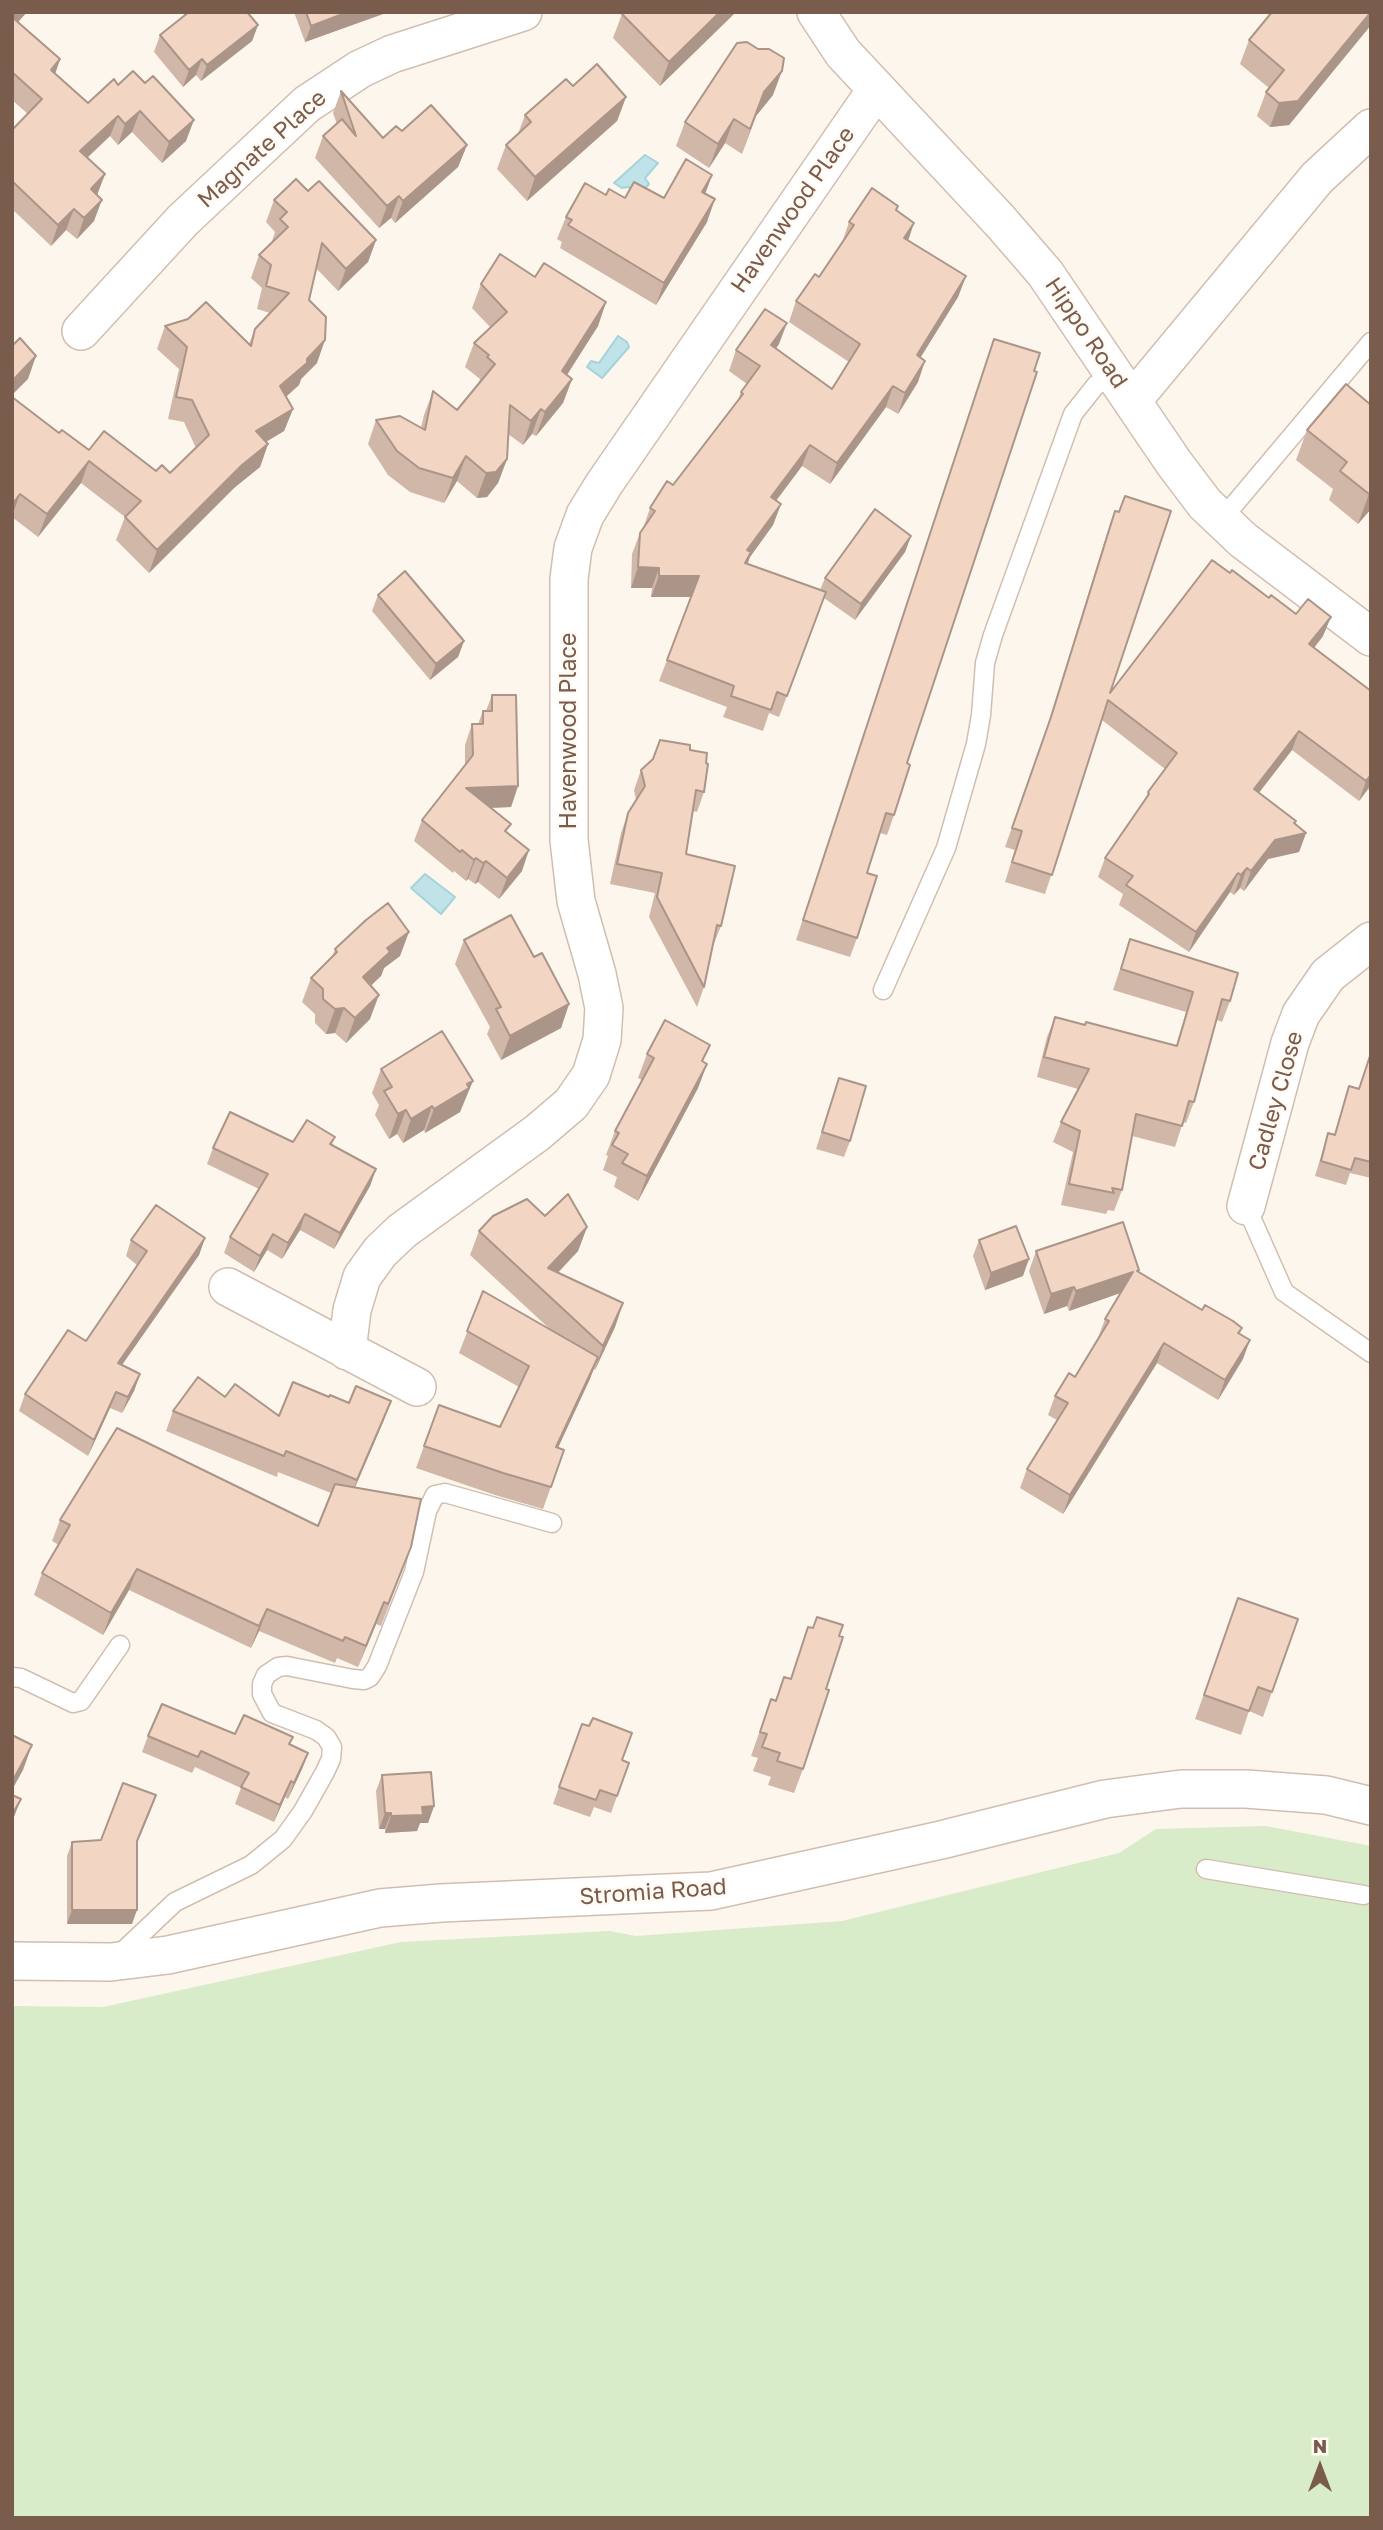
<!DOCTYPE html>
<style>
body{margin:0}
#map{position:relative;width:1383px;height:2530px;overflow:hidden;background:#fdf6ec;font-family:"Golos Text",sans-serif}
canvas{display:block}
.frame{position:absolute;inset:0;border:14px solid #7a5c4d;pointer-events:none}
.north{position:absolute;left:1285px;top:2432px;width:70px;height:70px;-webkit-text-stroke:5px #fffaf3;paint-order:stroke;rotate:0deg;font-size:19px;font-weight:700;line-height:28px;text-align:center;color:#7a5c4d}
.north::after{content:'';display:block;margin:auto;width:24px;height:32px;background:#7a5c4d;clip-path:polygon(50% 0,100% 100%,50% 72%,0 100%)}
</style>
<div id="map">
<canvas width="1383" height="2530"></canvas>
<div class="frame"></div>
<div class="north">N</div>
</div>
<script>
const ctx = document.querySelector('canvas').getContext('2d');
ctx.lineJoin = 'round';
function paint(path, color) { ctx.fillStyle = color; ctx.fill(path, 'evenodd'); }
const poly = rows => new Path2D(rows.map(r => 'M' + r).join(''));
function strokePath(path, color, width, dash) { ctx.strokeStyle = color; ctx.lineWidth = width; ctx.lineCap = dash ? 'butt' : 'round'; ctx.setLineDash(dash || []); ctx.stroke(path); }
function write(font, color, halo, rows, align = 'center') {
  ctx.font = font + ' "Golos Text",sans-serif'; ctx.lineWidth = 5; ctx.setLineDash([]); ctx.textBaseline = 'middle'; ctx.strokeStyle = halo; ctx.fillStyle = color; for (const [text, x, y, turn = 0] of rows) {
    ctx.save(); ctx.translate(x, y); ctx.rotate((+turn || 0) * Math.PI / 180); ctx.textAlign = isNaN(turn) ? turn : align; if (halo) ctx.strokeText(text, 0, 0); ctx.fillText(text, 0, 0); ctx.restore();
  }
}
paint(poly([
 [1266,1826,1371,1846,1371,2518,12,2518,12,2006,103,2007,401,1942,609,1931,636,1936,842,1921,1119,1853,1156,1829]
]), '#d8ecc9');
const water = poly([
 [645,155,658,163,645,178,649,184,641,193,628,187,622,188,614,183,645,155],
 [618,336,627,342,629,347,602,378,587,367,591,361,599,363,618,336],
 [425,874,455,897,441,914,411,888,425,874]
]);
paint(water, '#bfe3e8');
strokePath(water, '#a5d3da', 2);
const lane = poly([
 [1222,519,1371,342],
 [883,990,946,848,976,744,981,715,985,663,993,635,1073,414,1096,385,1115,376],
 [1246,1206,1284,1292,1371,1353],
 [12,1677,21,1678,73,1703,81,1701,120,1645],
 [1206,1869,1364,1895],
 [119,1955,175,1902,251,1865,283,1839,303,1811,325,1772,331,1759,332,1747,326,1737,316,1730,272,1713,262,1694,262,1684,266,1675,278,1667,287,1666,353,1679,364,1680,370,1677,377,1666,414,1572,427,1511,435,1495,445,1493,552,1523]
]);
const street = poly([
 [816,12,843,53,1000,221,1045,273,1174,463,1205,504,1243,540,1371,637],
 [81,331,183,220,307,104,360,69,392,54,523,12],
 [1132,401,1317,178,1371,128],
 [1246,1206,1290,1043,1301,1014,1328,975,1371,941],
 [228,1287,417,1387],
 [347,1351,352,1310,362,1277,380,1252,402,1231,537,1133,571,1104,591,1075,602,1040,604,1008,597,974,576,901,569,840,569,579,573,548,585,515,604,484,876,90],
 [12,1961,111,1962,168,1955,380,1908,441,1903,711,1891,941,1840,1105,1799,1181,1789,1246,1789,1326,1795,1371,1806]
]);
strokePath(lane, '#d1beb0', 21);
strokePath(street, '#d1beb0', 40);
strokePath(lane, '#fff', 18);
strokePath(street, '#fff', 37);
paint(poly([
 [12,12,27,12,18,22,60,59,55,74,88,103,118,85,186,141,162,163,132,132,118,145,110,136,87,158,105,174,97,195,94,221,77,239,66,230,51,246,12,209,12,130,28,114,12,100],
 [185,12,247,12,258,25,252,41,201,81,196,75,183,87,154,52,160,35,183,17],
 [294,12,383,12,383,14,305,42],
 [736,12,660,86,613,38,622,14],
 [1371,12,1371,25,1289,125,1270,127,1257,116,1266,92,1269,88,1240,64,1249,40],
 [341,91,383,138,402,131,467,145,458,167,395,223,391,218,379,228,315,158,323,136,337,124,333,113],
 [773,95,756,116,742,154,725,143,709,168,676,146,685,122],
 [626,97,617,121,527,201,497,169,506,145,518,134,525,115],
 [712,175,705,194,707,222,656,305,560,248,562,242,557,239,566,217,606,195,625,198,664,198],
 [308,191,376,240,368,262,338,291,316,268,309,300,317,363,301,379,299,385,286,397,293,409,284,431,266,442,268,444,260,467,234,488,149,573,116,540,125,517,81,483,38,537,12,517,12,397,59,433,89,450,156,471,170,473,196,448,184,422,168,419,179,369,157,349,165,326,249,344,255,329,270,313,257,309,262,288,251,278,259,255,272,242,272,241,275,232,266,222,274,200],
 [896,211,908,240,966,276,958,297,920,358,918,382,898,414,886,407,830,484,802,466,776,501,781,504,773,525,750,557,747,564,820,590,825,578,911,536,905,552,855,620,824,598,779,717,769,713,763,731,723,717,727,707,659,681,691,597,651,597,652,588,631,588,632,554,640,533,643,529,650,508,673,485,737,402,741,392,747,384,729,371,736,350,779,344,776,348,832,389,849,362,789,322,796,301,819,277,842,243,849,222],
 [535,277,606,302,598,326,567,375,572,379,563,403,536,436,532,434,523,445,508,434,507,459,498,483,487,497,477,498,457,481,444,503,410,492,388,475,368,444,376,420,421,428,424,415,433,391,457,410,480,382,479,382,480,379,465,367,474,343,490,327,472,308,481,284],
 [994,339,894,815,887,835,880,833,867,873,857,938,850,957,796,940],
 [1371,405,1371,509,1358,524,1329,500,1333,489,1296,460,1307,430],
 [1115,511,1110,693,1230,573,1269,598,1323,636,1314,648,1371,691,1371,793,1368,789,1359,801,1292,750,1259,793,1296,821,1295,824,1306,833,1299,852,1268,859,1244,891,1240,888,1234,895,1230,892,1189,952,1119,905,1123,894,1098,877,1105,858,1145,800,1148,792,1165,769,1102,720,1045,894,1005,882,1015,850,1005,847,1044,737,1108,530],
 [378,595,464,641,458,657,430,680,372,611],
 [492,695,518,786,511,807,491,808,508,833,522,871,499,899,478,882,475,884,468,879,466,881,454,871,453,873,414,841,422,820,465,765,465,745,472,724,478,724,483,711,486,711],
 [690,750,706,763,704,792,697,812,693,811,686,854,721,926,713,946,712,946,704,987,697,1007,649,917,655,893,610,884,621,833,628,813,636,800,634,790,641,770],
 [1130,939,1230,1001,1222,1022,1217,1020,1194,1102,1186,1123,1183,1122,1175,1147,1132,1136,1122,1190,1114,1211,1108,1210,1106,1214,1061,1205,1073,1152,1053,1142,1061,1122,1078,1089,1037,1077,1047,1037,1055,1017,1085,1025,1086,1022,1176,1046,1186,1012,1113,990],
 [464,940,534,957,569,1004,561,1028,501,1060,487,1034,490,1027,455,964],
 [335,949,400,956,384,968,381,976,370,986,370,1019,346,1043,335,1033,326,1034,315,1023,315,1014,302,1002,311,978,332,957],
 [1371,1051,1371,1178,1350,1173,1346,1185,1315,1176,1328,1133,1334,1135,1349,1086,1359,1088],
 [647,1054,704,1062,707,1064,698,1088,638,1201,614,1187,617,1177,603,1170,608,1156,606,1155,615,1131,642,1080,638,1078],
 [381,1069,464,1106,462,1106,460,1112,425,1133,424,1130,403,1143,397,1134,389,1139,375,1115,379,1105,372,1093],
 [839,1078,850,1141,844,1157,816,1149],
 [335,1137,332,1145,376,1169,370,1186,334,1249,300,1230,282,1259,267,1250,254,1272,224,1253,230,1237,259,1189,207,1164,213,1148,293,1142],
 [545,1216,587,1227,578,1251,558,1273,623,1303,615,1327,595,1370,594,1369,558,1448,564,1450,543,1509,495,1495,416,1468,439,1405,500,1427,519,1387,459,1353,483,1291,553,1332,470,1255,479,1231],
 [205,1238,199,1255,122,1365,140,1374,134,1391,122,1413,110,1408,88,1456,19,1411,25,1394,86,1341,137,1265,126,1256,131,1240],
 [979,1240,1023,1276,985,1290,973,1256],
 [1036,1251,1139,1270,1138,1271,1202,1310,1242,1328,1240,1334,1243,1359,1218,1400,1157,1363,1063,1514,1020,1488,1027,1469,1057,1420,1048,1415,1055,1396,1075,1377,1099,1339,1098,1338,1105,1319,1120,1293,1069,1311,1067,1306,1044,1314,1029,1271],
 [225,1397,279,1416,329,1397,349,1403,391,1401,383,1422,355,1488,403,1569,381,1626,376,1624,358,1667,337,1658,335,1663,259,1631,251,1648,129,1590,103,1635,34,1595,42,1573,59,1545,52,1541,60,1520,318,1526,331,1493,278,1472,277,1477,166,1431,173,1411],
 [1238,1598,1298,1619,1263,1717,1249,1711,1241,1735,1195,1719],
 [808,1627,839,1636,826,1689,803,1769,794,1793,768,1785,771,1777,753,1771,758,1758,751,1756,771,1699,775,1701,784,1677,791,1679],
 [235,1734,290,1745,308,1753,302,1769,288,1799,285,1797,274,1822,235,1804,241,1788,195,1767,192,1773,142,1752,148,1736],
 [622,1760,629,1763,611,1813,594,1807,590,1817,553,1804,559,1787],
 [382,1775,434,1806,428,1823,420,1823,417,1831,385,1833,385,1829,379,1829,376,1791],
 [151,1810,137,1843,132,1924,67,1924,67,1856,72,1842,101,1840]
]), '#d1b7a8');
paint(poly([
 [16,12,27,12,12,29,12,16],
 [348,12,383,12,383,14,305,42,311,26],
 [720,12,736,12,660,86,669,62],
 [1371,12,1371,25,1289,125,1270,127,1279,103],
 [258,25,252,41,201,81,207,65],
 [60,59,53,80,51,70],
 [202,59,196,75,183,87,189,70],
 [782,71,773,95,756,116,742,154,764,92],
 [626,97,617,121,527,201,535,177],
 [140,111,132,132,118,145,125,124],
 [118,116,110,136,72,172,80,151],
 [734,119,725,143,709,168,718,144],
 [194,120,186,141,162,163,169,142],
 [467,145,458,167,395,223,403,201],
 [105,174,97,195,91,189],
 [712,175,704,197,702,192],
 [399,196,391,218,379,228,387,206],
 [715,199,707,222,656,305,664,283],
 [102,200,94,221,77,239,84,218],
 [74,209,66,230,51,246,58,225],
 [914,223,907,244,904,238],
 [376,240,368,262,338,291,346,269],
 [966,276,958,297,909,376,917,355],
 [606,302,598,326,554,395,562,371],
 [787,323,779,344,764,366,771,345],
 [325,340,317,363,301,379,299,385,272,409,280,386],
 [36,356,28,379,12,395,12,381],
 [925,361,918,382,898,414,905,393],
 [572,379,563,403,536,436,545,412],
 [893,386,886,407,830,484,837,463],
 [293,409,284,431,247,453,256,431],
 [541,409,532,434,523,445,531,421],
 [268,444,260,467,234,488,149,573,157,550,242,465],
 [810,445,802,466,763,518,771,497],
 [466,456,457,481,444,503,453,478],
 [507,459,498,483,487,497,477,498,486,473],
 [89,461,81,483,38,537,47,514],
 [1371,492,1371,509,1358,524,1369,494],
 [20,494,12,516,12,508,14,502],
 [781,504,773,525,750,557,744,573,747,550],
 [911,536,905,552,855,620,861,604],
 [638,567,659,568,652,588,631,588],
 [659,576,699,576,691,597,651,597],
 [1331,617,1323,636,1302,663,1309,644],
 [464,641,458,657,430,680,436,664],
 [1299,731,1292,750,1246,809,1254,789],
 [1371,775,1371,781,1368,789,1359,801,1366,781],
 [518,786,511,807,459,809,466,788],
 [1296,821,1290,836,1306,833,1299,852,1268,859,1244,891,1251,871,1275,840],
 [529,850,522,871,499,899,507,878],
 [476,858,468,879,466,881,474,860],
 [486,861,478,882,475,884,483,863],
 [1247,868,1240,888,1234,895,1241,875],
 [1238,873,1230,892,1189,952,1196,932],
 [409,932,400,956,384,968,381,976,354,1002,363,977,387,948],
 [379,995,370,1019,346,1043,355,1018],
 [569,1004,561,1028,501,1060,510,1036],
 [344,1008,335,1033,326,1034,335,1009],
 [707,1064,698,1088,638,1201,647,1176],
 [473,1081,460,1112,425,1133,434,1109],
 [432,1106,424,1130,403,1143,411,1119],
 [406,1110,397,1134,389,1139,398,1114],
 [376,1169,370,1186,334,1249,340,1233],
 [305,1214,300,1230,282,1259,288,1243],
 [587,1227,578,1251,542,1289,548,1268],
 [273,1234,267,1250,254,1272,260,1256],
 [205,1238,199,1255,112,1379,118,1363],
 [1029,1259,1023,1276,985,1290,991,1273],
 [1133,1272,1126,1291,1069,1311,1076,1291],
 [1074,1287,1067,1306,1044,1314,1051,1294],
 [623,1303,615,1327,595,1370,603,1346],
 [1250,1340,1243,1359,1218,1400,1225,1380],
 [1164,1343,1157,1363,1063,1514,1070,1495],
 [598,1357,590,1379,548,1469,556,1447],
 [140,1374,134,1391,122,1413,128,1397],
 [116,1392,110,1408,88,1456,94,1440],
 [391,1401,383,1422,349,1500,357,1480],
 [137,1569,129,1590,103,1635,111,1613],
 [384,1602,376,1624,358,1667,366,1646],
 [267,1609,259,1631,251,1648,259,1626],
 [32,1745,23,1770,12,1790,12,1782],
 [308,1753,302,1769,288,1799,294,1783],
 [291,1781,285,1797,274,1822,280,1805],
 [21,1799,12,1822,12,1815],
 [434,1806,428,1823,420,1823,417,1831,385,1833,391,1816,422,1807],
 [385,1813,391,1813,385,1829,379,1829],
 [72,1910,137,1910,132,1924,67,1924]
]), '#aa9588');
const building = poly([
 [189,12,247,12,258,25,207,65,202,59,189,70,160,35,189,12],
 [306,12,348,12,311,26,306,12],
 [624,12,720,12,669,62,622,14,624,12],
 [1272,12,1371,12,1298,101,1279,103,1266,92,1284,70,1249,40,1272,12],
 [12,17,60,59,51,70,88,103,114,79,118,85,133,71,145,83,153,76,194,120,169,142,140,111,125,124,118,116,80,151,105,174,91,189,102,200,84,218,74,209,58,225,12,181,12,130,42,99,12,72,12,17],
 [747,42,758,49,769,49,784,58,782,71,764,92,750,129,734,119,718,144,685,122,737,43,747,42],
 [597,64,626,97,535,177,506,145,531,122,525,115,566,79,573,86,597,64],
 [341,91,383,138,396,126,402,131,431,105,467,145,403,201,399,196,387,206,323,136,342,119,356,136,341,91],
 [686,159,712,175,702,192,715,199,664,283,568,225,572,220,566,217,585,183,606,195,609,189,625,198,634,182,664,198,686,159],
 [296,179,308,191,319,181,376,240,346,269,322,243,309,300,326,317,325,340,307,359,307,363,280,386,293,409,256,431,268,444,242,465,157,550,125,517,141,501,89,461,47,514,20,494,14,502,12,501,12,397,59,433,62,430,89,450,104,431,156,471,162,465,170,473,209,435,192,400,176,397,187,347,165,326,188,319,206,302,251,346,255,329,289,293,266,286,271,265,259,255,288,227,280,219,287,212,274,200,296,179],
 [872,188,898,206,896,210,914,223,904,238,966,276,917,355,925,361,905,393,893,386,837,463,810,445,771,497,781,504,747,550,751,552,745,563,826,592,787,696,777,692,771,710,731,696,734,686,667,660,699,576,659,576,659,568,638,567,640,533,655,511,650,508,667,481,673,485,743,394,741,392,760,366,736,350,765,309,787,323,771,345,832,389,860,344,796,301,815,274,819,277,854,225,849,222,872,188],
 [500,254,535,277,544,263,606,302,562,371,572,379,545,412,541,409,531,421,510,405,507,459,496,472,486,473,466,456,453,478,419,468,397,451,376,420,400,416,425,430,433,391,457,410,495,364,487,357,489,355,474,343,507,312,481,284,500,254],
 [20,338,36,356,12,381,12,346,20,338],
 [994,339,1040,353,1034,371,1037,372,907,763,910,765,894,815,886,813,867,873,877,876,857,938,803,920,994,339],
 [1346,384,1371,405,1371,492,1369,494,1340,471,1347,462,1307,430,1346,384],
 [1125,496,1171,511,1110,693,1212,560,1230,573,1232,570,1269,598,1271,595,1296,614,1308,599,1331,617,1309,644,1371,691,1371,775,1366,781,1299,731,1254,789,1296,821,1294,823,1306,833,1275,840,1251,871,1247,868,1241,875,1238,873,1196,932,1126,885,1133,876,1105,858,1149,794,1148,792,1177,753,1108,700,1052,875,1012,862,1022,831,1012,828,1051,717,1115,511,1119,512,1125,496],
 [875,509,911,536,861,604,825,578,875,509],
 [405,571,464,641,436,664,378,595,405,571],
 [492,695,516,695,518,786,466,788,511,824,505,831,529,850,507,878,486,861,483,863,476,858,474,860,462,850,460,852,422,820,473,755,472,724,483,724,483,711,492,711,492,695],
 [660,740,690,745,690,750,707,753,706,763,708,764,704,792,696,790,686,854,735,866,721,926,717,925,704,987,657,897,662,873,617,864,628,813,645,786,641,770,653,759,660,740],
 [388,903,409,932,387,948,390,952,363,977,379,995,355,1018,344,1008,335,1009,323,999,323,989,311,978,337,952,335,949,366,920,388,903],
 [511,915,534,957,542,953,569,1004,510,1036,496,1009,501,1007,464,940,511,915],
 [1130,939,1238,973,1230,1001,1222,999,1194,1102,1189,1101,1182,1126,1136,1114,1122,1190,1112,1188,1114,1193,1069,1184,1080,1131,1061,1122,1089,1069,1044,1057,1055,1017,1085,1025,1086,1022,1177,1046,1193,992,1121,969,1130,939],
 [665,1020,710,1045,702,1061,707,1064,647,1176,622,1163,628,1154,612,1145,619,1133,615,1131,654,1058,647,1054,665,1020],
 [442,1031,473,1081,467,1084,469,1088,434,1109,432,1106,411,1119,406,1110,398,1114,384,1091,392,1087,381,1069,442,1031],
 [1371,1053,1371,1162,1355,1158,1351,1170,1321,1161,1328,1133,1335,1135,1349,1086,1359,1089,1371,1053],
 [839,1078,866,1086,850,1141,822,1132,839,1078],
 [230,1112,293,1142,307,1120,335,1137,330,1144,376,1169,340,1233,305,1214,288,1243,273,1234,260,1256,230,1237,268,1174,213,1148,230,1112],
 [568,1194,587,1227,548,1268,623,1303,603,1346,479,1231,493,1216,527,1199,545,1216,568,1194],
 [156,1205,205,1238,118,1363,140,1374,128,1397,116,1392,94,1440,25,1394,68,1330,86,1341,147,1251,131,1240,156,1205],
 [1123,1222,1139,1270,1137,1271,1202,1310,1205,1305,1233,1321,1242,1328,1238,1333,1250,1340,1225,1380,1164,1343,1070,1495,1027,1469,1068,1403,1055,1396,1069,1373,1075,1377,1109,1321,1105,1319,1133,1272,1076,1291,1074,1287,1051,1294,1036,1251,1123,1222],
 [1016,1226,1029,1259,991,1273,979,1240,1016,1226],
 [483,1291,598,1357,556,1447,564,1450,551,1487,503,1473,424,1446,439,1405,500,1427,529,1366,467,1331,483,1291],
 [198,1377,225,1397,235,1384,279,1416,293,1382,329,1397,330,1395,349,1403,356,1386,391,1401,357,1480,286,1451,284,1456,173,1411,198,1377],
 [117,1428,318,1526,335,1484,421,1499,411,1547,388,1604,384,1602,366,1646,345,1637,343,1641,267,1609,259,1626,137,1569,111,1613,42,1573,70,1525,60,1520,117,1428],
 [1238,1598,1298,1619,1272,1692,1258,1687,1249,1711,1204,1695,1238,1598],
 [817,1617,843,1625,839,1636,843,1637,826,1689,829,1690,803,1769,777,1761,780,1753,762,1747,767,1734,760,1732,771,1699,776,1701,784,1677,791,1679,808,1627,813,1628,817,1617],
 [162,1704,235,1734,244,1715,293,1737,289,1744,308,1753,294,1783,291,1781,280,1805,241,1787,249,1773,201,1751,198,1757,148,1736,162,1704],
 [593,1718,632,1733,622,1760,629,1763,617,1796,600,1790,596,1800,559,1787,582,1724,589,1726,593,1718],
 [12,1735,32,1745,12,1782,12,1735],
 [431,1772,434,1806,422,1807,423,1815,391,1816,391,1813,385,1813,382,1775,431,1772],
 [123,1783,156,1795,137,1841,137,1910,72,1910,72,1842,101,1840,123,1783],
 [12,1795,21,1799,12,1815,12,1795]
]);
paint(building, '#f3d5c3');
strokePath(building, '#aa9588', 2);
write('23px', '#7a5c4d', '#fffaf3', [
 ["Magnate Place",262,149,-42],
 ["Havenwood Place",793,210,-55],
 ["Hippo Road",1086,333,56],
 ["Havenwood Place",569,731,-90],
 ["Cadley Close",1276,1101,-74],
 ["Stromia Road",653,1892,-4]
]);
</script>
